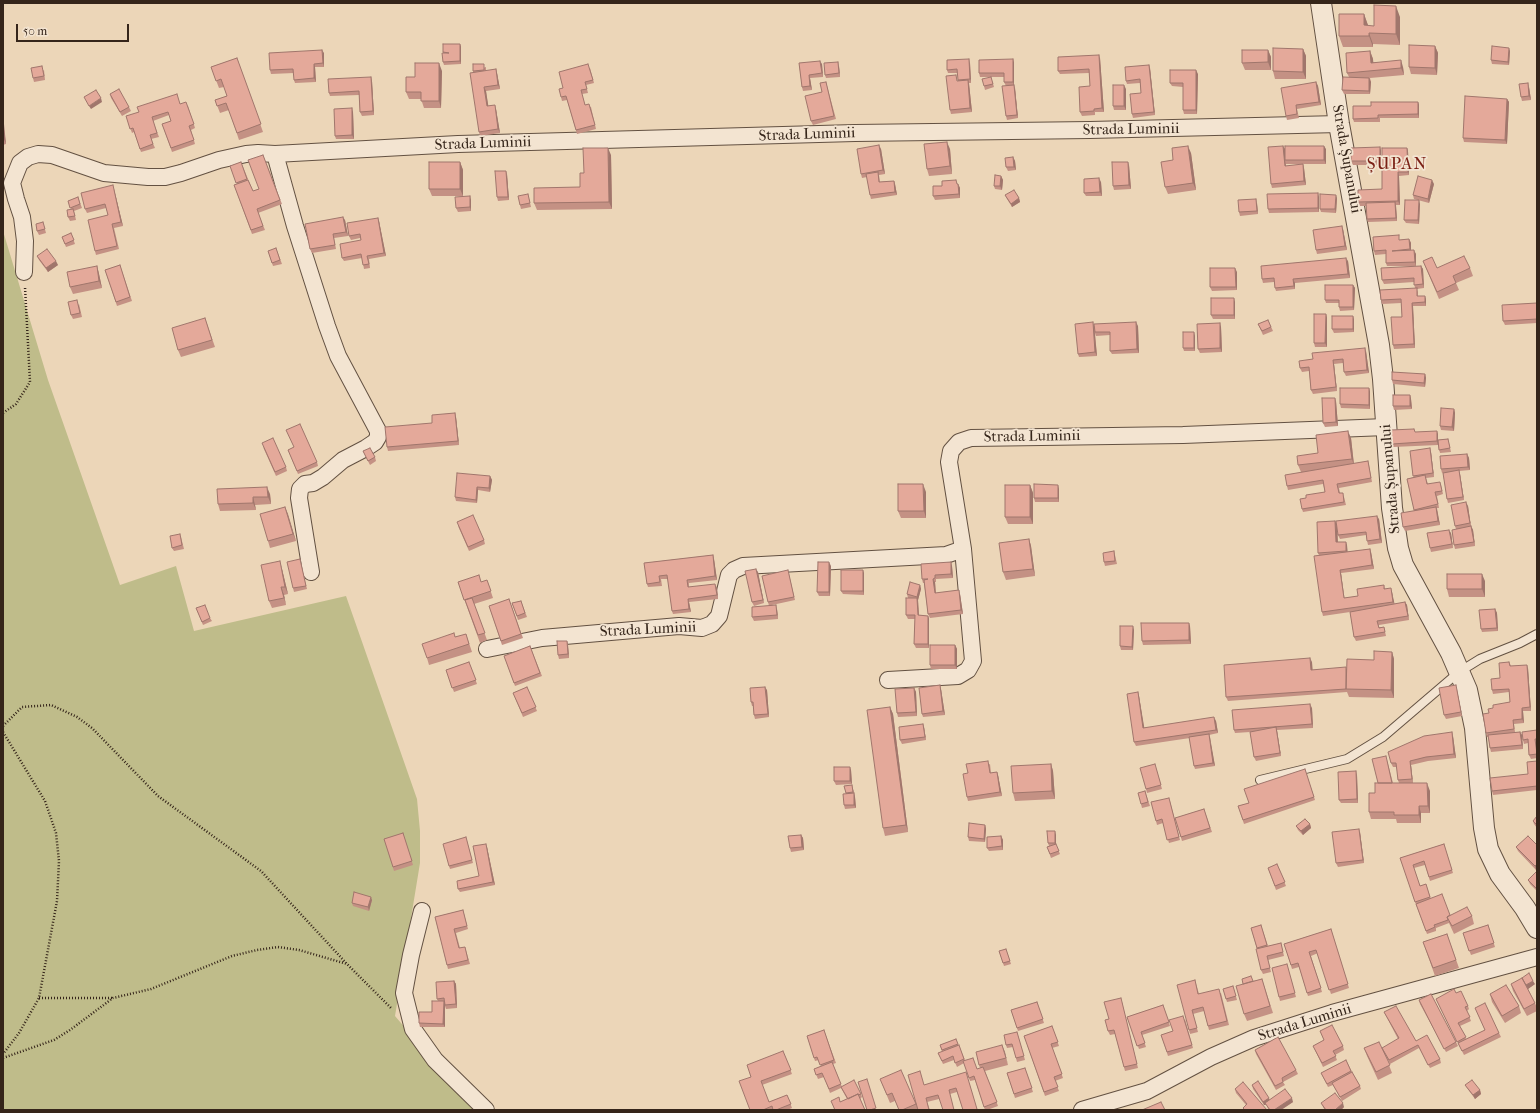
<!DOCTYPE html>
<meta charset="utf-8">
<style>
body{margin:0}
#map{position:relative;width:1540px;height:1113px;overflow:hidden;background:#ecd6b8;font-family:"IM FELL French Canon",serif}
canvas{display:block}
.frame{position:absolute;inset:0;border:4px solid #35251a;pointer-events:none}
.scale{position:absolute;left:16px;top:24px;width:113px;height:18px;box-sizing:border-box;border:2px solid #35251a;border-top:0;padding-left:5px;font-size:12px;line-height:14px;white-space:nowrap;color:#35251a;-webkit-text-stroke:3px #f3e4d1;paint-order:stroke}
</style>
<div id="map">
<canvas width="1540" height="1113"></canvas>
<div class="frame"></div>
<div class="scale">50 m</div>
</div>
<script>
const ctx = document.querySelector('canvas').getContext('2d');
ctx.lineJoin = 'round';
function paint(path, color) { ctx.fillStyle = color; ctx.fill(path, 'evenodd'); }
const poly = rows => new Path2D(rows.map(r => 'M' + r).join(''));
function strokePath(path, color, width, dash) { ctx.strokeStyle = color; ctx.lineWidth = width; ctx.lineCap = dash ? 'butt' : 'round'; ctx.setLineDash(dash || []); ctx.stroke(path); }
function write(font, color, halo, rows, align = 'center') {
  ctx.font = font + ' "IM FELL French Canon",serif'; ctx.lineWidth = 3.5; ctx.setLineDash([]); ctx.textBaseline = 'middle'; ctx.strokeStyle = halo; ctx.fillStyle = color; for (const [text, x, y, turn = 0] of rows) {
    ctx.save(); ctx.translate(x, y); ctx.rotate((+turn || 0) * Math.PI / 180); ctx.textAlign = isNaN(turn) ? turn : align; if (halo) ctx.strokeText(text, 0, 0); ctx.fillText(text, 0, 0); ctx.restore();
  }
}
paint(poly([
 [3,231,48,380,120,585,176,566,194,631,346,596,417,799,420,831,420,863,395,1016,475,1110,3,1110]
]), '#bfbc8a');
const service = poly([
 [1260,780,1347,759,1383,737,1459,672,1480,659,1520,643,1537,634]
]);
const minor = poly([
 [275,154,295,226,327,326,338,356,378,431,378,437,375,442,366,448,343,460,323,477,313,483,305,484,300,489,299,498,311,572],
 [24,272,25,241,22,217,16,199,12,183,20,163,28,157,38,154,52,155,104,173,148,177,165,177,181,173,219,160,246,154,258,153,275,154,458,144,855,133,1090,130,1339,124],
 [487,649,542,638,679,626,702,628,712,624,719,616,729,575,734,570,743,566,946,555,963,549,949,462,951,451,959,442,971,438,1183,435,1386,427],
 [888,680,958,676,968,670,973,661,963,549],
 [422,911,411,955,404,993,413,1029,435,1060,486,1110],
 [1082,1110,1147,1091,1211,1057,1254,1038,1332,1013,1537,957]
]);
const tertiary = poly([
 [1321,3,1339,124,1379,345,1383,379,1392,508,1398,548,1403,565,1451,653,1467,690,1475,728,1484,828,1488,849,1500,874,1525,908,1537,928]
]);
strokePath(service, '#635142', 10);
strokePath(minor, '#635142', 18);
strokePath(tertiary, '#635142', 22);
strokePath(poly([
 [3,413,16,404,30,382,25,287],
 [3,726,22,707,51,705,77,717,92,728,158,796,261,871,347,964,392,1009],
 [3,732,45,801,56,833,59,861,57,901,39,998,19,1033,3,1054],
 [39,998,113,998],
 [3,1058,54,1040,70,1030,113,998,151,989,232,956,257,950,278,947,299,950,347,964]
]), '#35251a', 2.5, [1, 2]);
strokePath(service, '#f3e4d1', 8);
strokePath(minor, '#f3e4d1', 16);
strokePath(tertiary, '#f3e4d1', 20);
paint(poly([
 [1364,14,1368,26,1374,26,1400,17,1400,45,1373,44,1373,47,1343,47,1339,36],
 [460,44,461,47,461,64,444,65,443,62,443,52],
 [1435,46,1438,53,1437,75,1411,74,1409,67],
 [1303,49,1306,56,1306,79,1275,79,1273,71],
 [1268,50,1271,57,1271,70,1245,70,1242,63],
 [1370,51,1373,59,1373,62,1403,67,1404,75,1370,78,1371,82,1370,94,1344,94,1342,90,1349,77,1347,73],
 [1510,51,1509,65,1492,64,1491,60],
 [324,53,324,67,315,67,316,82,295,83,294,80,294,73,271,74,270,70],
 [237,58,263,132,239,140,229,110,220,113,215,100,227,96,224,87,219,88,211,67],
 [1100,58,1104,112,1095,112,1095,115,1082,116,1080,112,1090,86,1089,73,1060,74,1058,71],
 [1013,59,1014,63,1014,86,1015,88,1018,118,1007,120,1006,116,1006,86,1004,82,1004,77,980,77,979,73],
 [799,63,822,64,823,77,810,78,812,90,803,91,802,87],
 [970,63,971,83,969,83,972,112,951,114,950,110,958,79,958,73,948,73,947,70],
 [1149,65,1150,68,1155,115,1133,118,1132,114,1141,93,1140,83,1127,84,1126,81],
 [839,66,840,77,826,78,825,75],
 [486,67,486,71,496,69,497,73,500,89,486,91,488,106,496,109,500,133,480,136,479,132,473,71],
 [590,68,594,83,586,85,588,93,582,94,585,105,591,107,596,129,577,134,567,100,562,101,561,97],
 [44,70,45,80,34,82,33,78],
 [442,71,441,108,424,108,421,99,409,99,406,92,415,77],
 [1198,74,1197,114,1184,114,1183,110,1183,87,1172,86,1170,83],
 [371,77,372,81,374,115,362,116,360,112,359,95,330,96,329,93],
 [991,77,994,87,985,90,984,86],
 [826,82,836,119,813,125,811,121],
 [1316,82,1318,86,1321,105,1297,109,1299,118,1287,120,1286,116],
 [1529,87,1531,100,1522,101,1521,97],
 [1126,89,1126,110,1114,110,1113,106],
 [110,94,129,107,131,111,122,116,111,98],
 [1507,99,1509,102,1507,144,1464,142,1463,138],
 [1418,102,1419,105,1419,118,1380,118,1380,122,1354,122,1353,119,1371,106],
 [181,104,188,106,195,128,191,130,195,144,172,152,162,124,171,121,169,115,153,121,159,137,151,139,155,148,141,152,134,132,132,133,126,116],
 [353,112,354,139,336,139,335,136],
 [3,122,6,144,3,145],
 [1283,146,1285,149,1285,154,1326,149,1326,164,1286,164,1286,162,1286,166,1303,164,1304,168,1306,185,1272,188,1271,184],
 [1380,147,1381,151,1381,165,1353,165,1351,161],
 [1407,148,1408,151,1409,175,1399,176,1400,205,1396,205,1397,221,1368,222,1367,219,1366,206,1360,206,1358,202,1382,189],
 [881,149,885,174,879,175,880,182,894,181,895,184,897,195,871,199,870,195,867,177,862,178,861,174],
 [950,149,952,174,929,176,927,169],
 [1191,153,1196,190,1168,194,1165,187,1173,160],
 [263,155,282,204,258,213,265,230,252,234,234,185,237,184,230,166,241,162,253,191,259,189],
 [611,155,612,209,537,210,534,203,580,187,584,173],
 [1013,157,1015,161,1016,170,1008,171,1006,167],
 [460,162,463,170,463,196,432,196,429,189],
 [1129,165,1131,189,1114,190,1113,186],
 [507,174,509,200,498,201,497,197],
 [1001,176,1003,180,1002,190,995,189,994,186],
 [1101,182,1102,196,1086,196,1084,193],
 [958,184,960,188,960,198,935,200,933,196],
 [1434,184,1429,203,1414,199,1413,195],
 [114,189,123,226,114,228,119,249,96,255,95,251,108,215,106,208,87,213,85,209],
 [528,194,531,207,521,209,520,205],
 [1005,195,1019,198,1020,202,1012,207,1007,199],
 [78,197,82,208,74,211,76,220,70,221,68,217,71,209,68,201],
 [1319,197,1319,212,1269,213,1268,209],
 [1337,198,1336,213,1321,212,1320,209],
 [471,200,471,211,458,212,456,208],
 [1257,203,1258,214,1240,216,1239,212],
 [1420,204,1419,224,1406,223,1404,220],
 [378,218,379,221,386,256,369,259,370,268,364,269,362,258,344,261,342,258,361,240,360,238,351,240,349,236],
 [345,220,348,236,334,238,336,249,312,253,310,249],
 [43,222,46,233,39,235,37,231],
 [1343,229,1347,250,1317,254,1316,250],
 [71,233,75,244,66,247,62,237],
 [1409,239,1411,243,1411,250,1416,254,1416,266,1387,266,1386,263,1386,254,1375,255,1374,251,1400,240],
 [276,248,282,264,273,266,268,251],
 [37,256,58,265,48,272,39,260],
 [1348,261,1350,278,1295,283,1295,289,1276,291,1275,288,1274,282,1263,283,1262,279],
 [1423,261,1437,268,1470,268,1473,276,1456,283,1459,290,1439,299],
 [120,265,132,301,117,306,105,270],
 [97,266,99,274,102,288,73,294,70,287],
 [1421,266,1423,269,1424,288,1417,289,1418,292,1418,296,1426,299,1426,306,1413,306,1415,348,1394,349,1393,345,1402,317,1401,303,1382,304,1381,300,1415,288,1414,282,1384,284,1382,280],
 [1237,272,1237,290,1212,291,1210,287],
 [1353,285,1355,288,1354,310,1340,311,1339,307,1339,303,1326,303,1325,300],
 [1235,302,1235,319,1213,319,1211,315],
 [1537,303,1537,323,1505,325,1503,321],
 [79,304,82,317,73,319,71,315],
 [1326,314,1327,318,1327,347,1315,347,1314,343],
 [1353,316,1354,320,1354,332,1334,333,1332,329],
 [205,318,215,347,181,357,178,350],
 [1268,320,1273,331,1263,335,1258,324],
 [1094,326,1138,326,1139,353,1112,354,1110,351,1110,335,1096,336,1095,333,1097,356,1079,357,1078,354],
 [1221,327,1222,352,1200,353,1198,349],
 [1195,336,1195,351,1184,351,1183,348],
 [1366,351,1369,373,1346,376,1344,372,1343,363,1334,364,1337,391,1313,394,1311,390,1309,371,1302,372,1300,368,1313,359],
 [1425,374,1426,378,1425,387,1393,384,1392,380],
 [1369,388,1370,392,1370,409,1341,408,1340,404],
 [1410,395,1411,399,1412,409,1394,410,1393,406],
 [1336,401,1338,426,1325,427,1323,423],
 [1454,409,1455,413,1454,431,1441,430,1440,426],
 [455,413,456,417,459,445,388,451,387,447],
 [1416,432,1438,434,1438,440,1448,439,1449,443,1451,452,1440,453,1438,445,1393,447,1392,444],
 [1351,438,1354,464,1368,461,1369,465,1372,482,1339,488,1340,493,1344,497,1346,505,1303,512,1302,509,1306,498,1325,492,1323,484,1288,490,1287,486,1301,472,1298,465,1318,453],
 [263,447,286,467,287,471,276,476],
 [294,447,317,462,318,466,298,474,288,450],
 [1430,448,1431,452,1434,477,1426,478,1428,484,1441,485,1443,494,1437,496,1439,508,1437,508,1440,525,1405,531,1403,527,1414,510,1407,479,1414,477,1413,476],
 [363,451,375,457,376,461,370,465],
 [1467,454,1469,458,1470,470,1459,471,1460,474,1464,500,1448,503,1447,499,1443,473,1442,473,1441,469],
 [490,476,492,480,490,492,478,490,477,503,456,501,455,497],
 [1030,485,1033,493,1033,524,1008,524,1005,517],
 [1059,489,1059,502,1035,502,1034,498],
 [926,492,926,518,901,518,898,511],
 [270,494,271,504,255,505,256,510,220,511,218,504],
 [1468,506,1471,526,1473,530,1475,546,1455,549,1454,545,1456,529,1455,526],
 [285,507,296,541,270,548,268,541],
 [1379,519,1382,543,1368,545,1366,535,1340,539,1338,535],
 [1335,521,1337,525,1338,542,1347,545,1347,552,1370,549,1371,552,1374,569,1341,573,1344,598,1358,596,1384,585,1385,589,1392,592,1394,604,1405,602,1407,605,1409,620,1379,625,1379,627,1384,627,1386,636,1356,641,1354,637,1350,612,1323,616,1322,612,1319,555,1318,553],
 [458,526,484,540,485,544,469,551],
 [1451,533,1453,548,1431,552,1430,548],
 [181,537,184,549,174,551,172,548],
 [1029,539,1031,546,1035,576,1006,580,1003,572],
 [1114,551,1115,555,1117,564,1105,566,1104,562],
 [713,555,714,559,717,580,689,583,689,587,717,588,718,599,689,602,691,612,673,614,672,611,668,579,661,579,662,586,648,587,647,584,644,563],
 [300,559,307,589,294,592,293,588],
 [831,566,830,596,819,596,817,592],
 [952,566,953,578,936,579,936,582,935,582,936,593,960,594,963,614,930,618,928,614,924,583,923,583,922,579],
 [282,569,288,594,284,595,286,605,272,608,269,601],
 [758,572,764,603,754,606,752,602],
 [864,573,864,595,843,594,841,591],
 [789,574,795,600,772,605,777,609,778,619,754,621,752,617,769,606,768,602],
 [487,580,493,598,474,604,487,640,480,643,458,582,481,582],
 [1485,581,1485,597,1449,597,1447,589],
 [920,585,921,589,918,600,919,615,928,616,929,619,929,648,916,648,914,644,915,619,908,619,906,615,908,598,907,594],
 [509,599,523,638,502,645,489,606],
 [521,601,527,617,518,620,512,603],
 [196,608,210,618,212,621,203,625],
 [1495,609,1497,613,1498,631,1482,632,1481,629],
 [1190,626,1191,644,1143,645,1142,641],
 [1134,630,1133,650,1121,650,1120,646],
 [466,634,472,652,429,665,427,658,456,637],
 [567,641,568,645,569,658,559,659,558,655],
 [955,645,957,649,957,669,931,669,930,665],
 [530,646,542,676,515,686,504,656],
 [1392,652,1394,659,1394,698,1349,697,1347,692,1228,701,1226,697,1312,662,1312,670,1347,669,1374,660],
 [469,662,477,684,454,692,446,670],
 [1509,662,1511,666,1528,668,1531,711,1523,711,1524,723,1514,724,1515,732,1520,732,1522,735,1523,749,1491,752,1490,748,1488,737,1487,737,1486,733,1489,713,1493,708,1510,702,1509,692,1493,694,1492,690,1500,678],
 [940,685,941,689,945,715,923,717,922,714],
 [527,687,537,711,523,717,513,693],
 [914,688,916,692,917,716,898,717,897,713],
 [1457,689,1462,716,1446,719,1444,715],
 [767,690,769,717,755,719,754,715,753,706,752,706,751,702],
 [1138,692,1139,696,1144,728,1216,721,1218,733,1209,735,1215,766,1195,769,1194,766,1190,738,1136,746,1134,742],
 [890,707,893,714,908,832,885,836,883,828],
 [1312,708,1313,728,1277,730,1281,756,1256,761,1254,757,1250,732,1235,733,1234,730],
 [923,724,924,727,926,740,902,744,900,740],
 [1537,730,1537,758,1531,759,1529,755,1528,743,1524,744,1523,740],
 [1452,732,1453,736,1456,758,1428,761,1411,765,1413,783,1409,783,1430,791,1430,813,1421,813,1421,823,1397,823,1396,819,1371,819,1369,812,1378,783,1387,760,1393,783,1399,783,1398,780,1397,767,1393,767,1391,763],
 [1537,761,1537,790,1493,795,1492,791,1528,774],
 [990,764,991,773,997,772,998,775,1002,796,968,801,967,797,968,773],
 [1051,764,1053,771,1055,799,1015,801,1013,793],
 [1156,768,1162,789,1147,793,1146,789],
 [1305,769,1315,800,1244,824,1238,806,1249,803],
 [851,770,852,784,836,785,834,781],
 [1357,775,1358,803,1341,803,1339,800],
 [852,785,855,797,856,808,845,809,844,805,846,794,844,786],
 [1145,791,1150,806,1142,808,1141,804],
 [1170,801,1180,840,1169,843,1163,823,1157,825,1156,821],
 [1204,809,1212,832,1182,841,1175,818],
 [1537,816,1537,828,1534,824,1533,821],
 [1310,824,1311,828,1303,835,1298,830,1296,826],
 [985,825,986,829,985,842,969,841,968,837],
 [1360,832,1364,863,1338,867,1336,863],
 [403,833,413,865,394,871,384,839],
 [801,835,803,838,804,850,791,852,790,848],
 [1056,835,1056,845,1060,854,1051,858,1047,847,1049,846,1048,843],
 [1001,836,1003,840,1003,850,989,851,987,848],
 [467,841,473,863,450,869,449,866],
 [1444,844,1453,873,1430,881,1425,865,1414,868,1420,886,1426,884,1431,899,1450,915,1472,916,1474,924,1454,934,1449,923,1436,928,1436,931,1427,934,1415,902,1400,858],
 [1536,844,1536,870,1518,851,1516,847],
 [487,847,495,885,460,892,458,889,479,876],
 [1277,864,1286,886,1276,890,1268,868],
 [1537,871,1537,891,1530,884,1528,880],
 [372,900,369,911,353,906,352,903],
 [463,910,468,929,456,933,460,948,465,947,470,964,448,969,435,917],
 [1261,925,1268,946,1281,943,1284,956,1268,960,1271,972,1263,974,1261,970,1257,949,1251,928],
 [1488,925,1495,947,1471,955,1463,933],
 [1331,929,1349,988,1331,994,1318,953,1311,956,1322,992,1308,996,1299,967,1292,969,1284,944],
 [1447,934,1459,968,1435,976,1423,942],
 [1006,949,1011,964,1004,966,999,951],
 [1288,968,1296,997,1280,1001,1279,997],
 [1262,979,1273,1013,1247,1021,1244,1014,1253,981],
 [1195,980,1199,994,1221,993,1229,1025,1209,1030,1204,1011,1193,1014,1198,1032,1190,1034,1189,1030],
 [454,981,456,984,457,1008,446,1009,445,1006,445,1027,420,1027,419,1023,432,1012,438,1001,437,999],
 [1511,984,1535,984,1528,989,1535,1003,1537,1008,1537,1011,1527,1016,1513,991],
 [1233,986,1237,1000,1227,1002,1223,989],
 [1456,993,1468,1006,1469,1009,1467,1011,1471,1021,1460,1026,1466,1039,1485,1030,1475,1008,1499,1033,1501,1037,1464,1055,1436,999],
 [1490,994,1519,1006,1521,1013,1505,1023,1492,1002],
 [1419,1000,1456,1042,1458,1046,1446,1052,1420,1004],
 [1037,1002,1044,1023,1018,1031,1011,1010],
 [1122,1002,1138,1068,1125,1071,1115,1034,1110,1035,1108,1031,1109,1019],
 [1163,1005,1170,1026,1142,1035,1146,1047,1139,1049,1127,1017],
 [1384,1012,1416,1041,1440,1059,1441,1063,1430,1068,1419,1048,1390,1064,1384,1052,1392,1073,1378,1080,1367,1056,1364,1048,1383,1051,1398,1039,1386,1016],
 [1185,1019,1193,1048,1168,1056,1161,1035,1173,1031],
 [1052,1026,1059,1046,1052,1048,1063,1078,1055,1081,1059,1091,1045,1096,1024,1036],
 [824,1030,836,1063,833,1064,842,1087,861,1094,862,1097,860,1099,865,1110,835,1110,831,1101,840,1102,847,1099,841,1088,830,1093,824,1077,818,1079,814,1069,821,1066,819,1060,815,1061,807,1036],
 [1320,1031,1343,1046,1344,1050,1335,1055,1337,1060,1323,1067,1313,1046,1324,1040],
 [1017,1032,1025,1060,1017,1062,1013,1047,1007,1048,1006,1045],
 [956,1039,965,1060,977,1069,980,1068,979,1065,1002,1045,1008,1065,985,1071,998,1106,987,1110,985,1110,975,1080,970,1081,964,1063,957,1067,954,1060,943,1064,938,1053,942,1052,940,1045],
 [1255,1050,1296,1070,1298,1074,1283,1082,1285,1085,1276,1090,1256,1054],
 [783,1051,792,1074,762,1085,769,1102,787,1095,792,1108,787,1110,750,1110,751,1077],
 [1346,1060,1352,1072,1360,1086,1361,1089,1342,1101,1333,1085,1328,1087,1321,1073],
 [1025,1068,1033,1092,1015,1098,1007,1073],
 [967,1076,977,1110,963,1110,957,1092,950,1094,939,1099,927,1102,930,1110,899,1110,895,1101,890,1103,880,1079,916,1104,924,1085],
 [1252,1085,1270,1100,1293,1102,1281,1110,1269,1110,1266,1105,1264,1105,1253,1089],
 [1465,1085,1480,1090,1481,1094,1475,1099,1467,1088],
 [1235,1089,1267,1110,1244,1110,1243,1108,1246,1105,1236,1093],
 [1321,1103,1344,1107,1341,1110,1325,1110,1323,1107]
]), '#c49184');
paint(poly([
 [1396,6,1400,17,1400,45,1396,34],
 [1364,14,1368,25,1368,36,1364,25],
 [1369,33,1373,44,1373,47,1369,36],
 [460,44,461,47,461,64,460,61],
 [1435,46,1438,53,1437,75,1435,68],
 [1509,48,1510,51,1509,65,1508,62],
 [1303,49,1306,56,1306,79,1303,72],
 [322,50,324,53,324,67,323,63],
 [1268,50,1271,57,1271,70,1268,62],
 [1370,51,1373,59,1374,70,1371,63],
 [1099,55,1100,58,1104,112,1102,108],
 [969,59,970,63,971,83,970,79],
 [1013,59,1014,63,1014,86,1013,82],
 [1401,60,1403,67,1404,75,1401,68],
 [820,61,822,64,823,77,822,73],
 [838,62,839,66,840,77,839,73],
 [439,63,442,71,441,108,439,101],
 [314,64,315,67,316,82,314,78],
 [1149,65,1150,68,1155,115,1154,112],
 [496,69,497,73,500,89,498,85],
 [1196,70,1198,74,1197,114,1196,110],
 [809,75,810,78,812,90,810,86],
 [371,77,372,81,374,115,373,111],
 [1369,78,1371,82,1370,94,1369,91],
 [968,80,969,84,972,112,970,108],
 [1316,82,1318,86,1321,105,1319,102],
 [1528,83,1529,87,1531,100,1529,96],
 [1014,85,1015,88,1018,118,1017,115],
 [1124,85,1126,89,1126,110,1124,106],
 [484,87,486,91,489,110,487,106],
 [101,98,102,102,91,109,89,106],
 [1507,99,1509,102,1507,144,1505,140],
 [1418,102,1419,105,1419,118,1418,114],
 [495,105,496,109,500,133,498,129],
 [352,108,353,112,354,139,352,135],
 [3,122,4,124,6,144,3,137],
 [947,142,950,149,952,174,950,166],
 [879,145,881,149,885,174,883,170],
 [1188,146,1191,153,1196,190,1193,183],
 [1283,146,1285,149,1285,160,1286,169,1285,166],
 [1324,146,1326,149,1326,164,1324,160],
 [1380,147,1381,151,1381,165,1380,161],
 [608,148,611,155,612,209,609,202],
 [1407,148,1408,151,1409,175,1408,172],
 [1013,157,1015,161,1016,170,1014,167],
 [460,162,463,170,463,196,460,189],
 [1128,162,1129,165,1131,189,1129,185],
 [1303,164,1304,168,1306,185,1304,181],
 [506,171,507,174,509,200,508,197],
 [1398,172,1399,176,1400,205,1398,201],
 [1001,176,1003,180,1002,190,1000,186],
 [1099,178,1101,182,1102,196,1100,192],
 [1432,180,1434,184,1429,203,1428,199],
 [894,181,895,184,897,195,895,192],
 [958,184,960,188,960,198,959,194],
 [113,185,114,189,123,226,121,222],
 [1318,193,1319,197,1319,212,1318,208],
 [1336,195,1337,198,1336,213,1335,209],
 [470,196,471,200,471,211,470,207],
 [1019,198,1020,202,1012,207,1011,204],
 [1256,199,1257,203,1258,214,1257,211],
 [1419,200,1420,204,1419,224,1418,220],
 [1395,202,1396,206,1397,221,1396,218],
 [343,217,345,220,348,236,346,232],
 [378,218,379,221,386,256,384,253],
 [1342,226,1343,229,1347,250,1345,246],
 [1409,239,1411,243,1411,253,1410,249],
 [1414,250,1416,254,1416,266,1415,262],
 [1346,258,1348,261,1350,278,1348,274],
 [56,261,58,265,48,272,46,268],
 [97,266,99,274,102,288,99,281],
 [1421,266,1423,269,1424,288,1423,284],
 [1235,268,1237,272,1237,290,1236,287],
 [1293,279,1295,283,1295,289,1294,286],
 [1353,285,1355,288,1354,310,1353,307],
 [1425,296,1426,299,1426,306,1425,302],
 [1234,298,1235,302,1235,319,1234,315],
 [1412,303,1413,306,1415,348,1414,344],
 [1326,314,1327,318,1327,347,1325,343],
 [1353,316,1354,320,1354,332,1353,329],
 [1093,322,1094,326,1097,356,1095,352],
 [1136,322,1138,326,1139,353,1137,349],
 [1220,323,1221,327,1222,352,1220,348],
 [1194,332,1195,336,1195,351,1194,348],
 [1365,348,1366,351,1369,373,1367,370],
 [1333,360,1334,364,1337,391,1336,387],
 [1425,374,1426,378,1425,387,1424,383],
 [1369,388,1370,392,1370,409,1369,405],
 [1410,395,1411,399,1412,409,1410,406],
 [1335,398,1336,401,1338,426,1336,422],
 [1454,409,1455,413,1454,431,1452,427],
 [455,413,456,417,459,445,458,441],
 [1348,431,1351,438,1354,466,1352,459],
 [1437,431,1438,434,1438,445,1437,441],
 [1430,448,1431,452,1434,477,1433,473],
 [1467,454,1469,458,1470,470,1468,467],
 [1459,470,1460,474,1464,500,1463,497],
 [490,476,492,480,490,492,489,488],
 [923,484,926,492,926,518,924,511],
 [1030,485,1033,493,1033,524,1030,517],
 [1058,485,1059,489,1059,502,1058,498],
 [267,487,270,494,271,504,268,497],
 [477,487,478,490,477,503,476,500],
 [253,497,255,505,256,510,253,503],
 [1466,502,1468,506,1471,527,1470,523],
 [285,507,288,514,296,541,293,534],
 [1436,507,1437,510,1440,525,1438,521],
 [1377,516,1379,519,1382,543,1380,539],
 [1335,521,1337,525,1338,546,1336,542],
 [1471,526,1473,530,1475,546,1474,542],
 [1449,530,1451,533,1453,548,1452,544],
 [1029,539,1031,546,1035,576,1033,569],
 [1346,542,1347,545,1348,555,1346,551],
 [1370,549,1371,552,1374,569,1372,565],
 [713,555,714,559,717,580,715,576],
 [280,561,282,569,288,594,285,587],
 [829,562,831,566,830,596,829,592],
 [951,562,952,566,953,578,951,574],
 [756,569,758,572,764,603,763,600],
 [863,570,864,573,864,595,863,591],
 [1340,570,1341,573,1345,602,1344,598],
 [1482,574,1485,581,1485,597,1482,589],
 [933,579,935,582,936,597,935,593],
 [715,584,717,588,718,599,717,595],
 [920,585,921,589,918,600,919,619,918,615,917,597],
 [281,587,284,595,286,605,284,598],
 [1391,588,1392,592,1395,606,1393,602],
 [959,590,960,594,963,614,961,610],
 [688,599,689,602,691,612,689,609],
 [1405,602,1407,605,1409,620,1408,616],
 [776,605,777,609,778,619,777,615],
 [1495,609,1497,613,1498,631,1497,628],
 [928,616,929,619,929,648,928,644],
 [1189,623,1190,626,1191,644,1189,640],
 [1133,626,1134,630,1133,650,1132,647],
 [567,641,568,645,569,658,568,654],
 [955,645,957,649,957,669,955,665],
 [1392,652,1394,659,1394,698,1391,690],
 [1310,658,1312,662,1313,674,1311,670],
 [1527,665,1528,668,1531,711,1530,707],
 [940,685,941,689,945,715,943,711],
 [765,687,767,690,769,717,768,714],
 [914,688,916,692,917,716,916,712],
 [1138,692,1139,696,1145,732,1143,728],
 [1310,704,1312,708,1313,728,1312,724],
 [890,707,893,714,908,832,906,825],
 [1522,708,1523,711,1524,723,1522,719],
 [1214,717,1216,721,1218,733,1216,730],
 [923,724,924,727,926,740,925,737],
 [1276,727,1277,731,1281,756,1280,753],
 [1452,732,1453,736,1456,758,1454,754],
 [1520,732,1522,735,1523,749,1522,745],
 [1209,734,1210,737,1215,766,1213,763],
 [1410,761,1411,765,1413,783,1412,779],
 [1051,764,1053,771,1055,799,1052,791],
 [850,767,851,770,852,784,850,781],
 [1356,771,1357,775,1358,803,1357,799],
 [997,772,998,775,1002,796,1000,792],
 [1427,783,1430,791,1430,813,1428,806],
 [852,785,855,797,856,808,854,805,854,795],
 [1419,806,1421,813,1421,823,1419,815],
 [1310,824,1311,828,1303,835,1301,831],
 [985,825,986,829,985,842,984,839],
 [1359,829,1360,832,1364,863,1363,860],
 [1055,831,1056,835,1056,847,1055,843],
 [801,835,803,838,804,850,802,847],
 [1001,836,1003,840,1003,850,1002,846],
 [486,844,487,847,495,885,493,882],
 [1537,864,1537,869,1536,870,1535,866],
 [371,897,372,900,369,911,368,907],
 [454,981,456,984,457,1008,456,1004],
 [1533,981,1535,984,1528,989,1526,985],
 [444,1001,446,1005,445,1005,445,1027,443,1024],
 [1002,1045,1005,1052,1008,1065,1006,1058],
 [1480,1090,1481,1094,1475,1099,1473,1095],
 [1269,1098,1270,1101,1265,1103,1266,1105,1264,1105,1263,1102],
 [1292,1098,1293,1102,1281,1110,1274,1110],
 [1343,1103,1344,1107,1341,1110,1335,1110]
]), '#a0766c');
const building = poly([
 [1374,5,1396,6,1396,34,1369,33,1369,36,1339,36,1339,14,1364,14,1364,25,1374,26,1374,5],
 [443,44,460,44,460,61,443,62,442,53,449,53,443,52,443,44],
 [1409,45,1435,46,1435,68,1409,67,1409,45],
 [1492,46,1509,48,1508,62,1491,60,1492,46],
 [1273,48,1303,49,1303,72,1273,71,1273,48],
 [322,50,323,63,314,64,314,78,294,80,293,69,270,70,269,53,322,50],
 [1242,50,1268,50,1268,62,1242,63,1242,50],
 [1370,51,1371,63,1401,60,1401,68,1347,73,1346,53,1370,51],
 [1099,55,1102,108,1094,109,1094,111,1080,112,1079,87,1090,86,1089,69,1058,71,1058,57,1099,55],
 [237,58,261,124,237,133,226,103,217,106,215,100,227,96,221,79,216,81,211,67,237,58],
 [969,59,970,79,958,80,957,69,947,70,947,60,969,59],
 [1013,59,1013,82,1004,82,1004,73,979,73,979,60,1013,59],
 [820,61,822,73,809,75,810,86,802,87,799,63,820,61],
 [838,62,839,73,825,75,824,63,838,62],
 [415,63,439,63,439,101,421,101,421,92,406,92,406,77,415,77,415,63],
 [473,64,484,64,484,70,473,71,473,64],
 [588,64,593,80,585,82,587,89,581,90,585,105,589,104,595,125,576,130,566,96,561,97,559,89,563,88,559,72,588,64],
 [1149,65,1154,112,1132,114,1130,94,1141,93,1140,79,1126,81,1125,67,1149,65],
 [42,66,44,76,33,78,31,68,42,66],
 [496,69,498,85,484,87,487,106,495,105,498,129,479,132,470,73,496,69],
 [1170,70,1196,70,1196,110,1183,110,1183,83,1170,83,1170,70],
 [956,75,957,81,968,80,970,108,950,110,946,76,956,75],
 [371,77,373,111,360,112,359,91,329,93,328,79,371,77],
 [991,77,993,84,984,86,982,79,991,77],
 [1343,77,1369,78,1369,91,1342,90,1343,77],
 [826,82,834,116,811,121,805,96,822,92,820,83,826,82],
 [1316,82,1319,102,1296,105,1297,114,1286,116,1281,88,1316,82],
 [1528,83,1529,96,1521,97,1519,84,1528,83],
 [1014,85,1017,115,1006,116,1002,86,1014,85],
 [1113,85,1124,85,1124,106,1113,106,1113,85],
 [119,89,129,107,120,112,110,94,119,89],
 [96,90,101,98,89,106,84,97,96,90],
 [177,94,180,104,186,102,194,124,189,126,194,140,171,148,162,124,171,121,168,112,152,117,157,133,150,135,153,144,140,149,133,128,130,129,126,116,139,112,137,107,177,94],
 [1465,96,1507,99,1505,140,1463,138,1465,96],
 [1371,102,1418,102,1418,114,1378,115,1378,118,1353,119,1353,106,1371,106,1371,102],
 [352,108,352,135,335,136,334,109,352,108],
 [947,142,950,166,927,169,924,144,947,142],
 [879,145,883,170,861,174,857,149,879,145],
 [1188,146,1193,183,1165,187,1161,162,1173,160,1172,148,1188,146],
 [1283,146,1285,166,1303,164,1304,181,1271,184,1268,147,1283,146],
 [1285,146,1324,146,1324,160,1285,160,1285,146],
 [1380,147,1380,161,1351,161,1351,148,1380,147],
 [583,148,608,148,609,202,534,203,534,188,580,187,580,173,584,173,583,148],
 [1382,148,1407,148,1408,172,1398,172,1398,201,1358,202,1358,190,1382,189,1382,148],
 [263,155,280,200,257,209,263,226,251,230,234,185,248,180,253,191,259,189,248,160,263,155],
 [1013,157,1014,167,1006,167,1005,158,1013,157],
 [241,162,247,179,236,183,230,166,241,162],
 [429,162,460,162,460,189,429,189,429,162],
 [1112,162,1128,162,1129,185,1113,186,1112,162],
 [495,171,506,171,508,197,497,197,495,171],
 [878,172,879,182,894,181,895,192,870,195,866,174,878,172],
 [995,175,1001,176,1000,186,994,186,995,175],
 [1418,176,1432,180,1428,199,1413,195,1418,176],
 [1099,178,1100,192,1084,193,1084,179,1099,178],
 [956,180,957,184,958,184,959,194,933,196,933,186,942,186,942,181,956,180],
 [113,185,121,222,112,224,117,246,95,251,88,220,108,215,105,204,85,209,81,193,113,185],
 [1014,190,1019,198,1011,204,1005,195,1014,190],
 [1318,193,1318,208,1268,209,1267,194,1318,193],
 [528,194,530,203,520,205,518,196,528,194],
 [1320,194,1336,195,1335,209,1320,209,1320,194],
 [470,196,470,207,456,208,455,197,470,196],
 [78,197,80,204,70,208,68,201,78,197],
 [1256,199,1257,211,1239,212,1238,200,1256,199],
 [1405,200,1419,200,1418,220,1404,220,1405,200],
 [1395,202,1396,218,1367,219,1366,203,1395,202],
 [73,209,75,216,68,217,67,210,73,209],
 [343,217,346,232,333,234,335,245,310,249,305,224,343,217],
 [378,218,384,253,367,256,369,264,363,265,361,254,342,258,340,244,361,240,360,234,349,236,347,223,378,218],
 [43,222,45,229,37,231,36,224,43,222],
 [1342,226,1345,246,1316,250,1313,230,1342,226],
 [71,233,74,240,65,244,62,237,71,233],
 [1399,235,1399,240,1409,239,1410,249,1392,251,1414,250,1415,262,1386,263,1386,250,1374,251,1373,237,1399,235],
 [276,248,280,260,272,263,268,251,276,248],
 [47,249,56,261,46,268,37,256,47,249],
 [1464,256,1470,268,1453,276,1456,283,1437,292,1423,261,1432,257,1437,268,1464,256],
 [1346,258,1348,274,1293,279,1294,286,1275,288,1274,278,1262,279,1261,266,1346,258],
 [120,265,130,297,116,302,105,270,120,265],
 [97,266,99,281,70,287,67,272,97,266],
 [1421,266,1423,284,1414,285,1414,278,1382,280,1381,268,1421,266],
 [1210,268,1235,268,1236,287,1210,287,1210,268],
 [1325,285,1353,285,1353,307,1339,307,1339,300,1325,300,1325,285],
 [1417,288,1417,296,1425,296,1425,302,1412,303,1414,344,1393,345,1391,317,1402,317,1401,299,1381,300,1380,290,1417,288],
 [1211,298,1234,298,1234,315,1211,315,1211,298],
 [77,300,80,313,71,315,68,302,77,300],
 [1537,303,1537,319,1503,321,1502,305,1537,303],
 [1314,314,1326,314,1325,343,1314,343,1314,314],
 [1332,316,1353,316,1353,329,1332,329,1332,316],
 [205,318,212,340,178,350,172,328,205,318],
 [1268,320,1271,327,1262,331,1258,324,1268,320],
 [1093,322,1095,352,1078,354,1075,324,1093,322],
 [1136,322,1137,349,1110,351,1110,332,1095,332,1094,324,1136,322],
 [1220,323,1220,348,1198,349,1197,324,1220,323],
 [1183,332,1194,332,1194,348,1183,348,1183,332],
 [1365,348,1367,370,1344,372,1343,359,1333,360,1336,387,1311,390,1309,367,1300,368,1299,361,1313,359,1312,353,1365,348],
 [1392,372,1425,374,1424,383,1392,380,1392,372],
 [1340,388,1369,388,1369,405,1340,404,1340,388],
 [1393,395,1410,395,1410,406,1393,406,1393,395],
 [1322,398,1335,398,1336,422,1323,423,1322,398],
 [1441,408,1454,409,1452,427,1440,426,1441,408],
 [455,413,458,441,387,447,385,427,432,423,432,415,455,413],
 [300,424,317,462,297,471,288,450,294,447,286,430,300,424],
 [1414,429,1415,432,1437,431,1437,441,1392,444,1391,430,1414,429],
 [1348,431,1352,459,1298,465,1297,456,1318,453,1316,435,1348,431],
 [273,438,286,467,275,472,262,443,273,438],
 [1448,439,1450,448,1439,450,1438,440,1448,439],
 [370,448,375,457,368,461,363,451,370,448],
 [1430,448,1433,473,1413,476,1410,451,1430,448],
 [1467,454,1468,467,1441,469,1440,456,1467,454],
 [1368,461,1371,478,1337,484,1339,493,1343,493,1344,502,1302,509,1300,499,1306,498,1306,495,1325,492,1323,480,1287,486,1285,475,1368,461],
 [1459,470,1463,497,1447,499,1443,473,1459,470],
 [457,473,490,476,489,488,477,487,476,500,455,497,457,473],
 [1425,475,1427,484,1440,482,1442,491,1435,492,1438,504,1414,510,1407,479,1425,475],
 [898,484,923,484,924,511,898,511,898,484],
 [1034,484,1058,485,1058,498,1034,498,1034,484],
 [1005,485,1030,485,1030,517,1005,517,1005,485],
 [267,487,268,497,253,497,253,503,218,504,217,489,267,487],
 [1466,502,1470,523,1455,526,1451,505,1466,502],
 [285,507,293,534,268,541,260,514,285,507],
 [1436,507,1438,521,1403,527,1401,513,1436,507],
 [473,515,484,540,468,547,457,522,473,515],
 [1377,516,1380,539,1367,541,1366,532,1338,535,1336,521,1377,516],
 [1335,521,1336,542,1346,542,1346,551,1318,553,1317,522,1335,521],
 [1471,526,1474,542,1454,545,1452,530,1471,526],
 [1449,530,1452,544,1430,548,1427,533,1449,530],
 [180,534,182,545,172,548,170,536,180,534],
 [1029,539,1033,569,1003,572,999,543,1029,539],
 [1370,549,1372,565,1340,570,1344,598,1358,596,1357,589,1384,585,1384,589,1391,588,1393,602,1322,612,1314,556,1370,549],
 [1114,551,1115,561,1104,562,1103,553,1114,551],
 [713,555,715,576,687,580,688,587,715,584,717,595,688,599,689,609,672,611,667,575,659,576,660,582,647,584,644,563,713,555],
 [300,559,306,586,293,588,287,562,300,559],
 [280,561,285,587,281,587,284,598,269,601,261,565,280,561],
 [818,562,829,562,829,592,817,592,818,562],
 [951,562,951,574,935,575,935,578,933,579,935,593,959,590,961,610,928,614,924,580,928,579,922,579,921,564,951,562],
 [756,569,763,600,752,602,745,571,756,569],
 [788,570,794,597,768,602,762,576,788,570],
 [841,570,863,570,863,591,841,591,841,570],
 [1447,574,1482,574,1482,589,1447,589,1447,574],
 [479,575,481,582,487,580,491,591,464,600,458,582,479,575],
 [910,582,920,585,917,597,907,594,910,582],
 [472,598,485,633,478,635,465,600,472,598],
 [906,598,917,598,918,615,928,616,928,644,914,644,915,615,906,615,906,598],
 [509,599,521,634,501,641,489,606,509,599],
 [521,601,525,613,517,616,512,603,521,601],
 [1405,602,1408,616,1377,621,1379,628,1384,627,1385,632,1354,637,1350,612,1405,602],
 [205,605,210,618,202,622,196,608,205,605],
 [776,605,777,615,752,617,752,607,776,605],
 [1495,609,1497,628,1481,629,1479,610,1495,609],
 [1141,623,1189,623,1189,640,1142,641,1141,623],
 [1120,626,1133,626,1132,647,1120,646,1120,626],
 [454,633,455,637,466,634,469,644,427,658,422,644,454,633],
 [557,641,567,641,568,654,558,655,557,641],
 [930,645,955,645,955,665,930,665,930,645],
 [530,646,540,673,514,683,504,656,530,646],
 [1374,651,1392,652,1391,690,1346,689,1347,659,1374,660,1374,651],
 [1310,658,1311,670,1346,667,1346,689,1226,697,1224,665,1310,658],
 [469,662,476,680,452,688,446,670,469,662],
 [1509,662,1510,666,1527,665,1530,707,1522,708,1522,719,1513,720,1514,729,1486,733,1483,714,1489,713,1488,709,1493,708,1493,705,1510,702,1509,689,1492,690,1491,679,1500,678,1499,663,1509,662],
 [940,685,943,711,922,714,919,688,940,685],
 [1456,685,1461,712,1444,715,1439,688,1456,685],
 [527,687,536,707,522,713,513,693,527,687],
 [765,687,768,714,754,715,753,702,751,702,750,688,765,687],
 [914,688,916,712,897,713,895,689,914,688],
 [1138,692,1143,728,1214,717,1216,730,1134,742,1127,694,1138,692],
 [1310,704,1312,724,1234,730,1232,710,1310,704],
 [890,707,906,825,883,828,867,710,890,707],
 [923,724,925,737,900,740,899,727,923,724],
 [1276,727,1280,753,1254,757,1250,732,1276,727],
 [1537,730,1537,739,1535,739,1537,754,1529,755,1528,739,1523,740,1522,732,1537,730],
 [1452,732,1454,754,1426,757,1410,761,1412,779,1398,780,1396,763,1391,763,1388,752,1424,736,1452,732],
 [1520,732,1522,745,1490,748,1488,735,1520,732],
 [1209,734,1213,763,1194,766,1189,737,1209,734],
 [1386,756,1392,783,1378,783,1372,759,1386,756],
 [988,761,990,773,997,772,1000,792,967,797,963,774,968,773,966,764,988,761],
 [1537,761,1537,786,1492,791,1490,778,1528,774,1527,762,1537,761],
 [1051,764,1052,791,1013,793,1011,766,1051,764],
 [1155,764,1161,785,1146,789,1140,768,1155,764],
 [834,767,850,767,850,781,834,781,834,767],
 [1305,769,1314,797,1243,820,1238,806,1249,803,1244,789,1305,769],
 [1356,771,1357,799,1339,800,1338,772,1356,771],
 [1375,783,1427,783,1428,806,1419,806,1419,815,1394,815,1394,812,1369,812,1369,793,1375,793,1375,783],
 [852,785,853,792,846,793,844,786,852,785],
 [1145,791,1148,802,1141,804,1138,793,1145,791],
 [854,793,854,805,844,805,843,794,854,793],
 [1169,798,1179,837,1167,840,1162,819,1156,821,1151,802,1169,798],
 [1204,809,1210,828,1181,837,1175,818,1204,809],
 [1537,816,1537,825,1533,821,1537,816],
 [1305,819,1310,824,1301,831,1296,826,1305,819],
 [969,823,985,825,984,839,968,837,969,823],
 [1359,829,1363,860,1336,863,1332,832,1359,829],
 [1047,831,1055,831,1055,843,1048,843,1047,831],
 [403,833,412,861,393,867,384,839,403,833],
 [801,835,802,847,790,848,788,836,801,835],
 [1001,836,1002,846,987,848,987,837,1001,836],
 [1528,836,1536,844,1537,843,1537,864,1535,866,1516,847,1528,836],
 [466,837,472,860,449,866,443,844,466,837],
 [486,844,493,882,458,889,457,881,479,876,473,846,486,844],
 [1056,844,1059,851,1050,854,1047,847,1056,844],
 [1444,844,1452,870,1429,877,1424,861,1413,865,1420,886,1426,884,1430,897,1415,902,1400,858,1444,844],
 [1277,864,1285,882,1275,886,1268,868,1277,864],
 [1537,871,1537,889,1528,880,1537,871],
 [354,892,371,897,368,907,352,903,354,892],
 [1442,894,1450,915,1447,917,1448,920,1434,925,1435,927,1426,931,1416,904,1442,894],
 [1467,907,1472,916,1452,926,1447,917,1467,907],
 [463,910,467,926,454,929,459,948,465,947,468,960,447,965,435,917,463,910],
 [1261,925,1267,945,1257,948,1251,928,1261,925],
 [1488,925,1494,943,1469,951,1463,933,1488,925],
 [1331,929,1348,984,1329,990,1316,950,1309,952,1321,988,1307,993,1298,963,1291,965,1284,944,1331,929],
 [1447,934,1456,960,1433,968,1423,942,1447,934],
 [1281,943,1283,952,1267,956,1270,968,1261,970,1256,949,1281,943],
 [1006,949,1010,961,1003,963,999,951,1006,949],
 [1287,964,1295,993,1279,997,1272,968,1287,964],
 [1529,973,1533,981,1526,985,1522,978,1529,973],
 [1251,976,1253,981,1243,984,1242,979,1251,976],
 [1522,978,1535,1003,1524,1009,1511,984,1522,978],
 [1262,979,1270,1006,1244,1014,1236,986,1262,979],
 [1195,980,1198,994,1219,989,1227,1021,1208,1026,1203,1007,1192,1010,1197,1028,1189,1030,1177,985,1195,980],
 [454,981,456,1004,445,1005,444,998,437,999,436,982,454,981],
 [1506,985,1519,1006,1502,1016,1490,994,1506,985],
 [1233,986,1236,996,1226,999,1223,989,1233,986],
 [1454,989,1456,993,1461,991,1468,1006,1465,1007,1470,1017,1458,1023,1466,1037,1457,1042,1436,999,1454,989],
 [1431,994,1456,1042,1444,1049,1419,1000,1431,994],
 [1121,998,1137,1064,1124,1067,1114,1030,1108,1031,1105,1020,1109,1019,1104,1002,1121,998],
 [432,1001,444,1001,443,1024,419,1023,419,1012,432,1012,432,1001],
 [1037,1002,1043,1019,1017,1028,1011,1010,1037,1002],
 [1485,1003,1499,1033,1462,1051,1458,1043,1485,1030,1475,1008,1485,1003],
 [1163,1005,1169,1022,1141,1032,1145,1043,1137,1046,1127,1017,1163,1005],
 [1396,1006,1416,1041,1427,1035,1440,1059,1428,1065,1418,1045,1389,1060,1382,1048,1399,1038,1384,1012,1396,1006],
 [1183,1016,1192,1045,1167,1052,1161,1035,1173,1031,1169,1020,1183,1016],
 [1332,1025,1343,1046,1333,1051,1336,1056,1322,1063,1313,1046,1324,1040,1320,1031,1332,1025],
 [1052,1026,1058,1042,1051,1044,1062,1074,1054,1077,1058,1087,1044,1092,1024,1036,1052,1026],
 [824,1030,834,1060,820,1065,817,1057,814,1058,807,1036,824,1030],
 [1017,1032,1024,1056,1016,1058,1012,1044,1006,1045,1004,1035,1017,1032],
 [1278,1037,1296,1070,1282,1078,1283,1082,1275,1086,1255,1050,1278,1037],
 [956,1039,958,1044,942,1050,940,1045,956,1039],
 [1379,1042,1390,1065,1376,1072,1364,1048,1379,1042],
 [959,1045,964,1059,955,1063,953,1056,942,1061,938,1053,959,1045],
 [1002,1045,1006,1058,979,1065,976,1052,1002,1045],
 [783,1051,791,1070,761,1081,769,1102,787,1095,791,1104,776,1110,773,1110,772,1106,763,1110,750,1110,739,1081,751,1077,747,1065,783,1051],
 [973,1058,977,1069,983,1067,997,1102,984,1107,974,1076,969,1078,963,1061,973,1058],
 [1346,1060,1351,1071,1327,1084,1321,1073,1346,1060],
 [832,1062,841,1084,829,1089,822,1073,816,1075,814,1069,832,1062],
 [1025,1068,1032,1088,1014,1094,1007,1073,1025,1068],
 [901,1070,916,1104,902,1110,899,1110,892,1093,887,1095,880,1079,901,1070],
 [920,1071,924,1085,966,1072,977,1109,974,1110,963,1110,956,1088,949,1090,954,1110,943,1110,938,1095,926,1098,929,1110,918,1110,908,1075,920,1071],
 [1352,1072,1360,1086,1340,1097,1332,1083,1352,1072],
 [867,1079,876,1108,870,1110,867,1110,858,1082,867,1079],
 [854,1080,861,1094,858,1095,858,1094,848,1099,841,1087,854,1080],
 [1472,1080,1480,1090,1473,1095,1465,1085,1472,1080],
 [1258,1081,1269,1098,1263,1102,1252,1085,1258,1081],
 [1243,1082,1267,1110,1245,1110,1243,1108,1247,1104,1235,1089,1243,1082],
 [1285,1089,1292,1098,1274,1110,1270,1110,1265,1103,1285,1089],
 [1335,1093,1343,1103,1335,1110,1326,1110,1321,1103,1335,1093],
 [858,1094,865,1110,835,1110,831,1101,839,1097,840,1102,858,1094],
 [1161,1102,1165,1110,1142,1110,1161,1102]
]);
paint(building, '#e4a99a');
strokePath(building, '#a0766c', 1);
write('15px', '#35251a', '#f3e4d1', [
 ["Strada Luminii",1131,130,-1],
 ["Strada Luminii",807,135,-2],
 ["Strada Luminii",483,144,-2],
 ["Strada Șupanului",1346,159,80],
 ["Strada Luminii",1032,437,-1],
 ["Strada Șupanului",1391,479,-95],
 ["Strada Luminii",648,630,-3],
 ["Strada Luminii",1305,1023,-17]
]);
ctx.letterSpacing = '1px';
write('17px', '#7a1f14', '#f3e4d1', [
 ["ȘUPAN",1397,165]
]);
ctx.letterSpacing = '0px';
</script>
